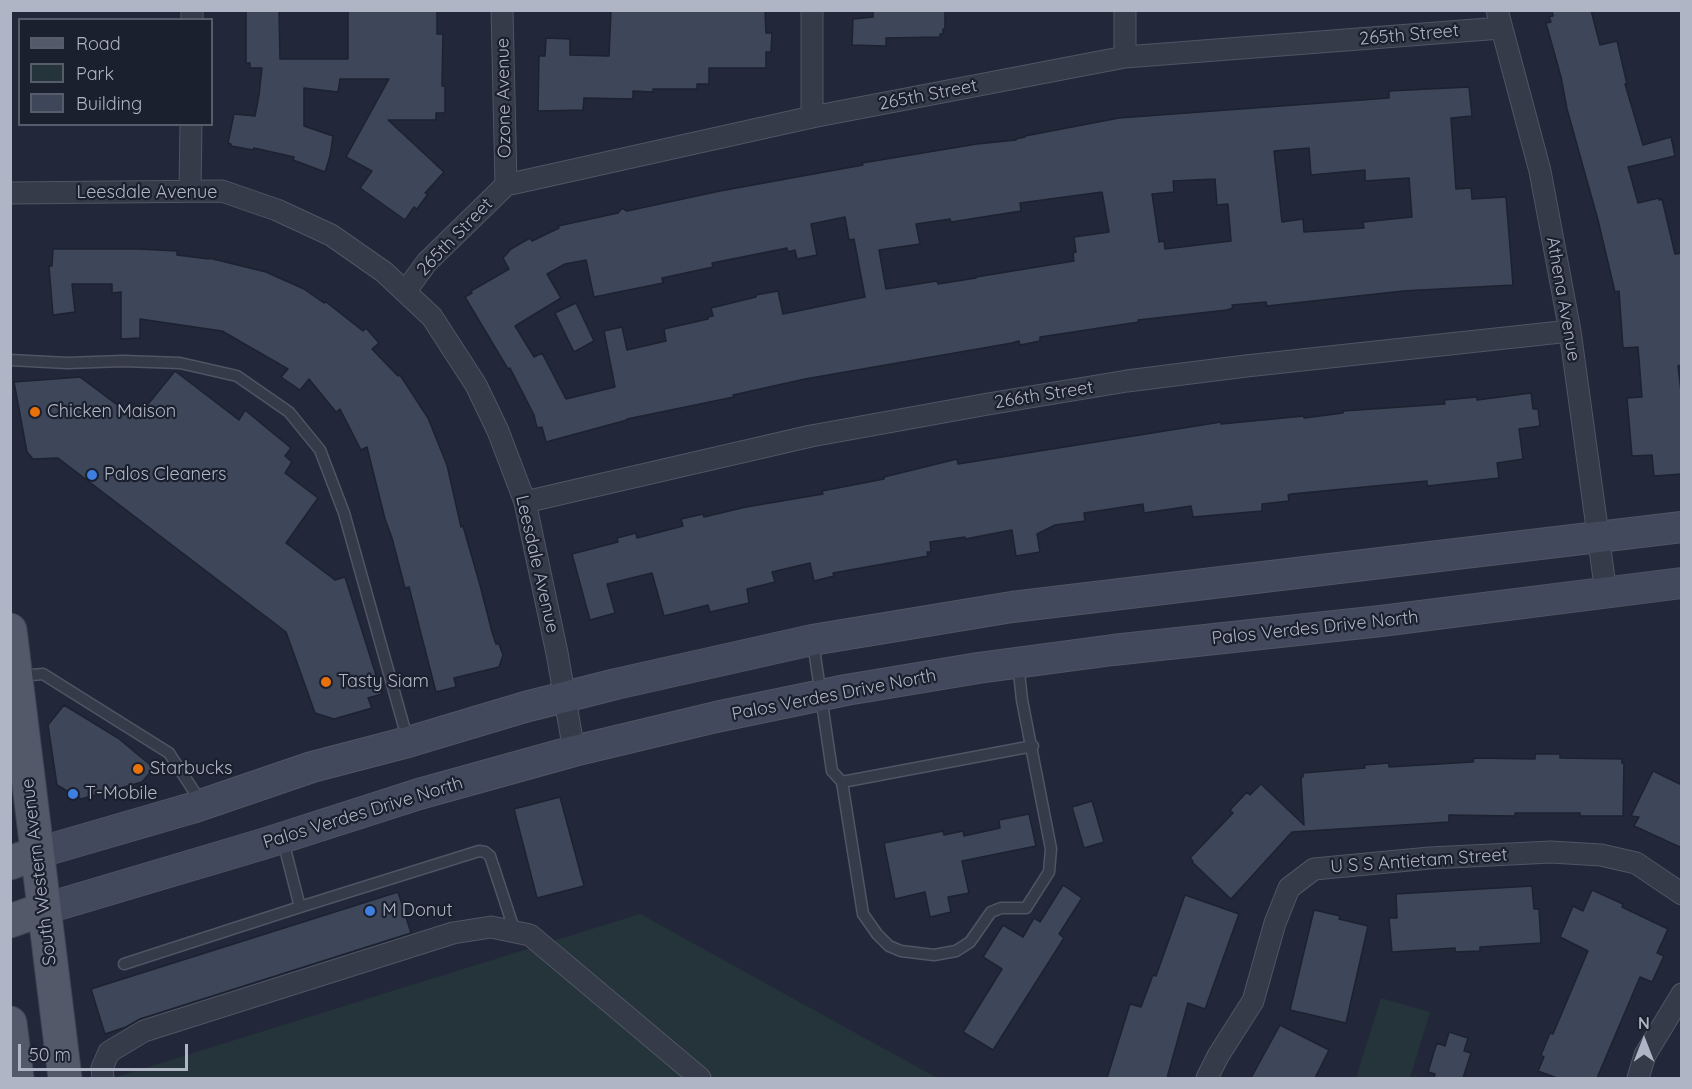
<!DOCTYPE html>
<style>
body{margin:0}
#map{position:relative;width:1692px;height:1089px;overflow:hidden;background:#222839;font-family:Quicksand,sans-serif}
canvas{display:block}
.frame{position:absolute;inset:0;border:12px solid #b0b5c5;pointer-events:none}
.legend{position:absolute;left:18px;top:18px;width:195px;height:108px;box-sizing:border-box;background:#1b202e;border:2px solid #575c6a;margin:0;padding:8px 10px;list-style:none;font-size:18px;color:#b0b5c5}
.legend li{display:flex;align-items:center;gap:12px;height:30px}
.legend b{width:30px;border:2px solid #575c6a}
.north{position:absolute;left:1614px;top:1011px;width:60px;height:60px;-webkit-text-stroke:4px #1b202e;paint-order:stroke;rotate:0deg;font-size:16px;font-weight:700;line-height:24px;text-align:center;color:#b0b5c5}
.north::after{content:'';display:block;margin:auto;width:21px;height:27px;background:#b0b5c5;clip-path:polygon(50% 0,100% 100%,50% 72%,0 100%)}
.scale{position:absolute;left:18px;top:1044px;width:170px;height:27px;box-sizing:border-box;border:3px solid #b0b5c5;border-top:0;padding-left:8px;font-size:18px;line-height:21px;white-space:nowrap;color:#b0b5c5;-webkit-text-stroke:4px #1b202e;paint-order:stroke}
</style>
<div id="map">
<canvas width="1692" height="1089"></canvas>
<div class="frame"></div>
<ul class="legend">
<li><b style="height:8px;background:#535969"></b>Road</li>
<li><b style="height:16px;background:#24343a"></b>Park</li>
<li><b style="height:16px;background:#3e4659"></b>Building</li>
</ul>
<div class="north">N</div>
<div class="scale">50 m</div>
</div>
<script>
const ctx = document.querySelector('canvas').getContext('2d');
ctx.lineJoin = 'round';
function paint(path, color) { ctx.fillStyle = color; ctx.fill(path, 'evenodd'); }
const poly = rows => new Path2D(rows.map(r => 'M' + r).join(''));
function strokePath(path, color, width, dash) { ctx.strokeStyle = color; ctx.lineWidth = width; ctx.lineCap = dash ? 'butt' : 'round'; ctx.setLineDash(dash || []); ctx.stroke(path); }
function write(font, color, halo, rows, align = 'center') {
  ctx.font = font + ' Quicksand,sans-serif'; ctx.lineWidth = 4.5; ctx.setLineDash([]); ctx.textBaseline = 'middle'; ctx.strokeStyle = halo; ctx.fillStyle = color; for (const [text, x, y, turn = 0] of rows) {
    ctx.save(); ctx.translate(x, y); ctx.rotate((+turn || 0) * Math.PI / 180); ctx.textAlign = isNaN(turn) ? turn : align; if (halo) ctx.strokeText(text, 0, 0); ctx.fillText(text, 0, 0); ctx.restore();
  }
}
paint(poly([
 [640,914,937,1078,113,1078],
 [1381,998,1430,1012,1410,1078,1356,1078]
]), '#24343a');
const building = poly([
 [246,10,279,10,280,59,348,59,348,10,437,10,437,34,443,34,442,86,445,86,445,113,436,113,436,120,388,120,444,172,425,193,428,194,417,209,414,207,405,220,360,188,372,171,346,157,389,79,340,79,338,92,304,88,304,126,333,136,330,156,325,172,293,160,294,157,254,148,253,150,231,146,231,144,228,143,234,114,255,116,259,95,262,68,250,68,250,63,246,63,246,10],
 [611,10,765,10,766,33,772,33,771,52,766,52,766,68,709,68,709,84,697,84,697,89,653,89,653,92,633,91,633,99,584,98,583,110,538,111,539,56,545,56,546,38,570,39,570,55,609,56,611,10],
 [873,10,945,10,945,29,943,29,943,34,940,34,940,37,886,38,886,46,852,45,853,19,873,17,873,10],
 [1552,10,1591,10,1600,45,1617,41,1627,84,1625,84,1643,145,1671,137,1675,156,1628,167,1638,203,1659,198,1659,200,1662,199,1675,254,1682,253,1682,365,1678,366,1682,400,1682,474,1654,476,1652,455,1632,456,1627,398,1642,397,1638,347,1623,348,1619,291,1615,292,1598,220,1567,109,1561,77,1546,23,1551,22,1549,17,1553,16,1552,10],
 [1469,87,1472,116,1451,118,1456,189,1471,188,1472,199,1506,197,1513,285,1403,291,1267,306,1266,302,1232,305,1233,308,1227,310,1138,320,1139,322,1040,337,1040,341,1020,345,1019,341,1012,343,805,379,733,395,734,397,627,419,627,420,546,442,542,427,537,428,534,415,510,368,508,369,465,297,472,293,471,291,509,269,503,258,511,249,530,238,532,241,559,228,558,226,618,213,622,208,627,211,720,191,863,165,862,163,977,144,1016,140,1016,139,1025,137,1025,136,1119,118,1389,98,1389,91,1469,87],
 [1309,148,1311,175,1365,170,1365,181,1409,178,1412,217,1363,222,1364,228,1304,232,1303,219,1282,222,1274,151,1309,148],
 [1215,179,1217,205,1228,204,1231,241,1165,249,1164,241,1159,242,1152,194,1174,192,1173,181,1215,179],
 [1102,192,1109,232,1074,237,1076,252,1073,253,1074,261,976,277,976,278,938,284,937,281,886,289,879,250,920,244,916,224,950,219,951,222,1021,211,1020,203,1102,192],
 [845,217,849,240,854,239,865,297,783,314,778,291,756,295,756,297,711,308,713,316,708,317,708,319,664,329,666,341,627,350,622,327,604,331,615,387,566,399,542,353,534,357,515,326,561,298,547,274,565,264,586,260,594,297,663,283,662,278,713,267,712,263,787,248,788,252,795,250,797,259,817,255,811,224,845,217],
 [53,249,139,249,177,251,177,255,209,259,209,258,266,272,304,289,324,303,326,302,363,331,366,328,379,343,372,349,398,376,400,375,428,418,447,465,461,527,463,526,480,585,492,632,496,644,499,644,503,655,499,667,454,678,456,687,436,692,409,587,405,588,392,538,385,519,367,447,361,450,340,409,336,412,309,379,300,390,281,377,288,369,222,331,140,319,140,338,121,339,121,292,112,293,112,284,72,284,75,312,53,315,49,266,52,266,53,249],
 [576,303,594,341,574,352,555,313,576,303],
 [175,371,239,420,245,410,291,448,285,456,292,462,285,473,318,498,286,543,335,580,345,577,382,694,368,698,372,708,334,719,315,713,286,632,58,458,33,459,27,452,14,382,80,377,136,419,175,371],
 [1531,393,1533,409,1538,409,1540,426,1519,429,1523,459,1497,463,1499,478,1427,486,1427,481,1291,494,1288,495,1289,501,1262,504,1262,511,1193,517,1191,506,1144,513,1143,504,1084,513,1085,521,1055,525,1037,534,1040,552,1016,556,1012,530,965,539,965,537,930,542,931,552,927,552,928,556,833,573,834,576,814,581,810,563,772,572,775,582,747,589,749,603,710,612,708,605,664,616,652,573,607,584,615,613,590,620,572,554,618,542,617,538,636,533,637,538,683,526,681,519,703,514,704,517,746,507,823,494,822,491,884,479,884,477,957,459,958,464,1221,422,1221,424,1304,416,1304,418,1343,413,1343,411,1445,404,1444,400,1477,397,1477,400,1531,393],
 [64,705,118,738,154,768,142,782,81,799,57,785,48,725,64,705],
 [1535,754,1560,754,1560,758,1622,759,1622,763,1624,763,1623,816,1580,816,1580,813,1515,813,1515,816,1449,815,1449,822,1292,832,1231,899,1192,862,1193,861,1190,858,1233,813,1230,810,1247,792,1250,795,1261,784,1304,825,1301,777,1303,777,1303,773,1365,768,1364,765,1389,763,1389,767,1473,762,1474,758,1535,759,1535,754],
 [1653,771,1682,785,1682,848,1634,826,1639,817,1631,816,1653,771],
 [560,797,584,886,537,898,514,809,560,797],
 [1092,801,1104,842,1084,848,1072,807,1092,801],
 [1029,814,1036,846,962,861,969,893,948,897,951,912,930,917,925,892,895,899,884,843,943,831,944,835,963,831,964,836,1000,828,999,820,1029,814],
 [1063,885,1082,898,1059,934,1064,938,993,1050,963,1032,1002,969,983,957,1003,925,1023,937,1034,918,1040,922,1063,885],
 [1532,886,1534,909,1539,909,1541,943,1480,947,1480,951,1455,952,1455,948,1392,952,1389,918,1397,918,1396,894,1532,886],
 [1592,890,1623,904,1622,907,1668,929,1657,953,1664,956,1652,982,1640,977,1597,1078,1557,1078,1538,1071,1544,1057,1541,1055,1550,1033,1553,1034,1588,951,1560,937,1573,906,1583,911,1592,890],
 [398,892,411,933,140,1019,126,1027,105,1034,91,989,398,892],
 [1185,895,1239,914,1205,1009,1188,1003,1167,1078,1107,1078,1130,1004,1141,1007,1153,975,1156,976,1185,895],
 [1314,910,1340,916,1339,919,1368,926,1346,1023,1290,1010,1314,910],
 [1280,1025,1329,1050,1315,1078,1251,1078,1280,1025],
 [1449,1032,1468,1038,1464,1051,1471,1053,1463,1078,1434,1078,1435,1074,1428,1072,1434,1052,1437,1043,1445,1046,1449,1032]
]);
paint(building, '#3e4659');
strokePath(building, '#1d2230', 1.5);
const service = poly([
 [10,360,67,363,123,361,180,363,237,376,289,412,320,450,344,513,408,741],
 [813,642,832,771,842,782,1033,746],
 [20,676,43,674,169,753,201,802],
 [842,782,863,914,877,934,889,946,901,951,934,955,956,951,970,942,991,912,1001,908,1026,908,1049,872,1051,849,1022,700,1018,663],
 [283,841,300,907,479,851,485,852,490,856,515,932],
 [124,964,300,907]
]);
const minor = poly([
 [502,10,506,185],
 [1497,10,1540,171,1570,331,1606,593],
 [192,20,192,10],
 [1125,57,1125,10],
 [812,117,812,10],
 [190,191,191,124],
 [10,193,222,191,277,210,331,235,384,272,432,317,476,385,498,431,525,502,557,653,574,751],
 [405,292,427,262,506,185,812,117,1125,57,1501,28],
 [525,502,811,436,988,404,1127,381,1246,366,1570,331],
 [103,1078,102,1068,109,1052,144,1031,453,933,491,927,530,935,700,1078],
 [1207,1078,1218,1056,1253,1001,1275,923,1289,888,1314,869,1430,858,1551,852,1601,855,1636,863,1682,894],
 [1638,1078,1645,1055,1682,994]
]);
const secondary = poly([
 [37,853,192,808,312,767,408,742,525,707,616,684,812,640,1012,607,1682,527],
 [44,909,263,844,419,794,574,751,716,717,846,690,978,668,1113,650,1381,621,1682,583]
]);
const primary = poly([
 [10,630,65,1078],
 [10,863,37,853],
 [10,921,44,909],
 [10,1023,17,1078]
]);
strokePath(service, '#505564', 13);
strokePath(minor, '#505564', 23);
strokePath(secondary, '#505564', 32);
strokePath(primary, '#3f4452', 35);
strokePath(service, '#353b49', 10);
strokePath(minor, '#353b49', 21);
strokePath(secondary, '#43495c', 30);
strokePath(primary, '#535969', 33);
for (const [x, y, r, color] of [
 [35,412,6,"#e8710a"],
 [92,475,6,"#3f7fe0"],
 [326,682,6,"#e8710a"],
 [138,769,6,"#e8710a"],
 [73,794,6,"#3f7fe0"],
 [370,911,6,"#3f7fe0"]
]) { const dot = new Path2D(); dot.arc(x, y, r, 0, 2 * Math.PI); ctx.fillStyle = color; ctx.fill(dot); strokePath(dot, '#1b202e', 2); }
write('18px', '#b0b5c5', '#1b202e', [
 ["265th Street",1409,35,-5],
 ["265th Street",928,95,-11],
 ["Ozone Avenue",504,98,-91],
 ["Leesdale Avenue",147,193],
 ["265th Street",455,237,-46],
 ["Athena Avenue",1563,299,80],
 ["266th Street",1044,395,-9],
 ["Leesdale Avenue",537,564,77],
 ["Palos Verdes Drive North",1315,628,-6],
 ["Palos Verdes Drive North",834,695,-11],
 ["Palos Verdes Drive North",363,813,-17],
 ["U S S Antietam Street",1419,861,-4],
 ["South Western Avenue",39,872,-97]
]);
write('18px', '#b0b5c5', '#1b202e', [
 ["Chicken Maison",47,412],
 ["Palos Cleaners",104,475],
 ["Tasty Siam",338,682],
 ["Starbucks",150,769],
 ["T-Mobile",85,794],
 ["M Donut",382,911]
], 'left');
</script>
